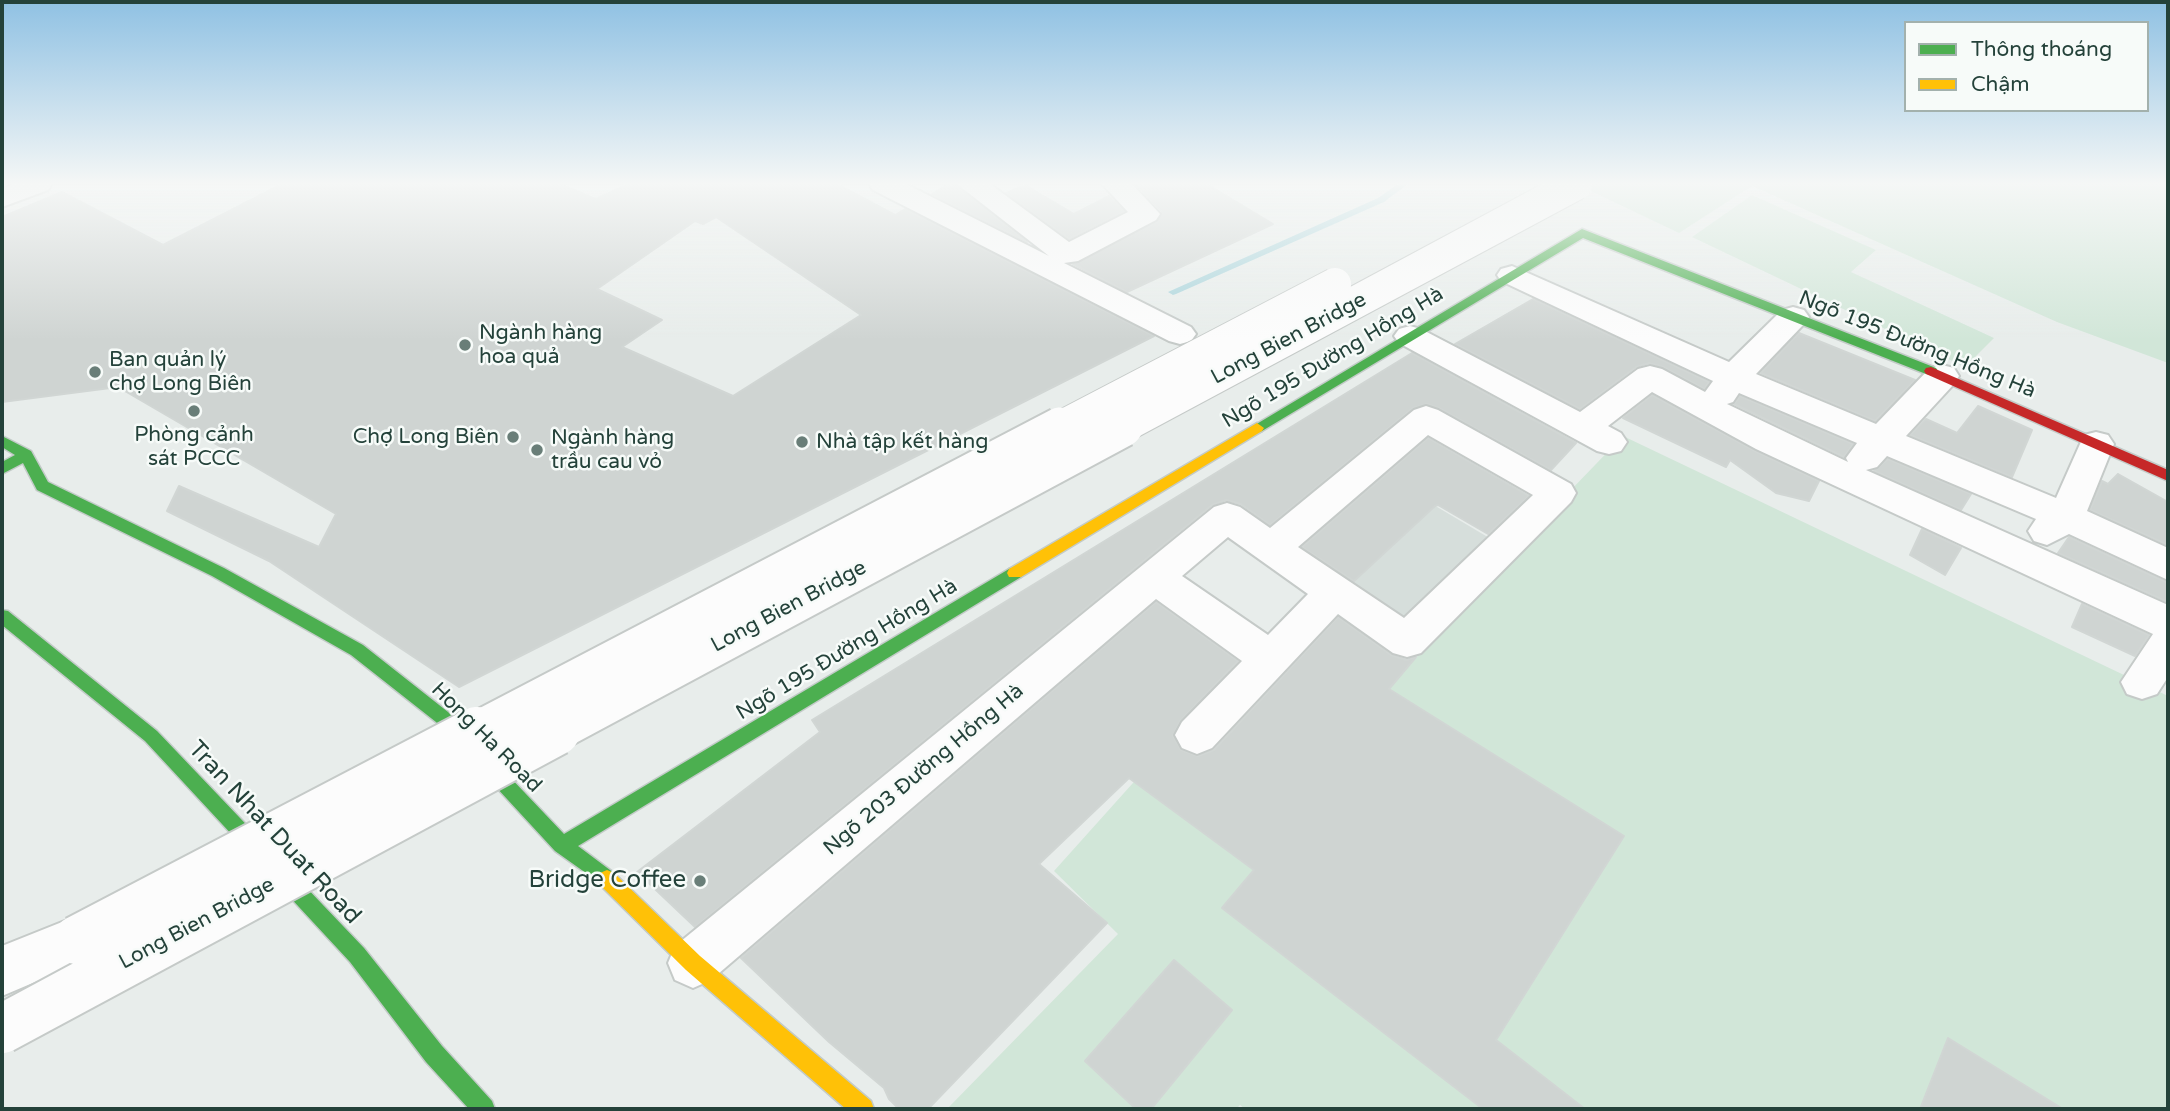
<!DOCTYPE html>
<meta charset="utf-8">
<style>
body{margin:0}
#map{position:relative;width:2170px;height:1111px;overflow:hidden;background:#e8edeb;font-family:"Varela Round",sans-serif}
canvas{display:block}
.frame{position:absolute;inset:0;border:4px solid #24423a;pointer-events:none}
.legend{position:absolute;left:1904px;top:21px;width:245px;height:91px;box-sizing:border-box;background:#f7fbf9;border:2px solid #a3b1ad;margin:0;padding:9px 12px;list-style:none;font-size:21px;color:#24423a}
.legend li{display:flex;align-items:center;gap:14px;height:35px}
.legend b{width:35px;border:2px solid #a3b1ad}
</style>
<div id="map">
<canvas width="2170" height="1111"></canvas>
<div class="frame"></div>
<ul class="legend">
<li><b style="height:9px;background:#4caf50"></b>Thông thoáng</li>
<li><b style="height:9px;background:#ffc107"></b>Chậm</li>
</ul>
</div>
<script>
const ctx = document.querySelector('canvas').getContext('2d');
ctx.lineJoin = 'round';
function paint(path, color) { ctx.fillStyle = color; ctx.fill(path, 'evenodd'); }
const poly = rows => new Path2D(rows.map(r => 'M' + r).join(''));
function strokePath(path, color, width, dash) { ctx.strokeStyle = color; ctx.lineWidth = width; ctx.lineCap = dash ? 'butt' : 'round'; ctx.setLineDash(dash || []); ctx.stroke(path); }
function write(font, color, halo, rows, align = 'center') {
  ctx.font = font + ' "Varela Round",sans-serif'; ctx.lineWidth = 5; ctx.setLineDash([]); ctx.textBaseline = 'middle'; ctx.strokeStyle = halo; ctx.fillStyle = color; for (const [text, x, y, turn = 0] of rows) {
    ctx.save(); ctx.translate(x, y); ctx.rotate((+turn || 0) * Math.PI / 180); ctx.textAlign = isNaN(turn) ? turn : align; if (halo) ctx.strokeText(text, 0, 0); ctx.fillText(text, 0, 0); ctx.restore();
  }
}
paint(poly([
 [1375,470,1496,542,1407,631,1283,549]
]), '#d6dedb');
paint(poly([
 [1576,184,2168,184,2168,363,2057,322,1752,186,1679,233],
 [1752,195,1876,250,1851,272,1994,338,1965,367,1692,237],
 [1623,436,2168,696,2168,1109,1245,1109,1240,1105,1236,1109,947,1109,1118,934,1054,871,1150,764,1104,681,1279,810,1512,551]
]), '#d1e6d8');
paint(poly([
 [1398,184,1408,184,1384,202,1176,294,1173,295,1168,292,1378,198,1398,184]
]), '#a9d4db');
const building = poly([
 [282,184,559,184,596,199,628,184,837,184,895,215,905,209,1154,336,459,687,269,561,167,511,179,486,319,547,336,514,118,387,2,402,2,217,62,192,163,245,282,184],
 [716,217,861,315,733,396,622,347,662,320,597,289,695,221,703,224,716,217],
 [948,184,955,184,1027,242,932,194,948,184],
 [1136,184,1207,184,1273,224,1127,292,1073,264,1158,221,1162,212,1136,184],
 [1025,185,1074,214,1109,196,1124,211,1069,239,1006,193,1025,185],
 [1533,299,1709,382,1704,389,1663,367,1649,363,1636,367,1580,409,1455,344,1533,299],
 [1799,333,1915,380,1875,421,1761,373,1799,333],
 [1412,353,1576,443,1551,470,1439,408,1427,404,1413,408,1270,525,1241,504,1226,500,1212,505,695,927,637,872,820,732,812,720,1412,353],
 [1652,395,1755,451,1819,481,1809,501,1776,493,1730,460,1726,467,1623,418,1652,395],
 [1740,396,1853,444,1844,457,1734,404,1740,396],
 [1978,406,2032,430,2012,477,1910,435,1926,419,1957,433,1978,406],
 [1428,438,1529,496,1488,534,1438,505,1435,506,1354,581,1302,547,1428,438],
 [1888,459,1971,494,1961,510,1874,471,1888,459],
 [2118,474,2168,502,2168,545,2090,510,2102,481,2108,484,2118,474],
 [1922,529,1961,548,1945,575,1910,555,1922,529],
 [2069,537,2168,583,2168,602,2058,553,2069,537],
 [1156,602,1238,661,1180,721,1173,736,1181,750,1198,756,1214,750,1338,617,1391,655,1406,660,1416,657,1389,689,1624,836,1496,1040,1585,1109,1483,1109,1222,908,1254,870,1129,778,1039,864,1107,923,928,1109,899,1109,889,1099,884,1088,829,1042,741,958,1156,602],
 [2082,604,2149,635,2135,656,2072,627,2082,604],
 [1174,960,1232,1010,1151,1109,1136,1109,1085,1061,1174,960],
 [1948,1038,2063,1109,1920,1109,1948,1038]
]);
paint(building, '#cfd4d2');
strokePath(building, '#d1d6d4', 2);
const street = poly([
 [13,184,52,184,48,190,2,207,2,189,13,184],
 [869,184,906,184,1049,256,957,184,990,184,1069,242,1128,212,1102,184,1132,184,1160,214,1156,220,1078,261,1064,263,1191,327,1196,334,1191,341,1180,344,1169,341,873,190,869,184],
 [1512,266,1729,362,1782,310,1793,307,1804,310,1809,317,1804,324,1756,374,1876,424,1930,368,1942,365,1954,368,1959,376,1954,384,1906,436,2056,498,2084,435,2096,432,2108,435,2114,444,2087,511,2168,548,2168,580,2069,534,2047,545,2034,541,2028,531,2036,519,1887,456,1877,467,1866,470,2168,605,2168,677,2157,694,2142,699,2127,694,2121,682,2153,634,1756,449,1652,392,1608,426,1621,433,1627,442,1621,451,1609,454,1597,451,1399,343,1394,336,1399,329,1410,326,1421,329,1580,412,1638,369,1650,366,1662,369,1705,392,1713,381,1501,281,1497,275,1501,269,1512,266],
 [1739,393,1857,443,1846,458,1848,462,1727,404,1733,402,1739,393],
 [1426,406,1438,410,1571,484,1576,493,1571,502,1421,653,1407,657,1393,653,1338,614,1212,748,1197,754,1182,748,1175,735,1182,722,1242,661,1156,599,711,980,693,988,675,980,668,963,675,946,1214,507,1227,503,1240,507,1270,528,1414,410,1426,406],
 [1428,435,1533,495,1404,618,1298,547,1428,435],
 [1228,537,1308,594,1268,635,1182,576,1228,537],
 [77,916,94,923,102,940,94,957,2,996,2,946,77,916]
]);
const fast = poly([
 [1582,229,1936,368,1938,371,1931,375,1926,374,1583,238,1262,431,1257,433,1250,428,1582,229],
 [2,436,31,451,48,482,224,568,363,645,448,712,564,834,1009,569,1015,567,1021,569,1023,573,1021,577,578,846,614,873,617,879,614,885,607,888,555,851,436,722,351,655,212,576,37,490,23,463,2,474,2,462,15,455,2,447,2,436],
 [2,610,8,611,157,731,364,948,442,1046,492,1101,495,1109,469,1109,426,1062,350,962,145,741,2,625,2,610]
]);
const slow = poly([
 [1257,423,1264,428,1262,431,1021,577,1009,577,1007,573,1009,569,1257,423],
 [607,870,614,873,700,956,871,1101,874,1109,846,1109,686,970,600,885,597,879,600,873,607,870]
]);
const jam = poly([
 [1931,367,2168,470,2168,481,1926,374,1924,371,1926,368,1931,367]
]);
strokePath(street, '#c5cac8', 4);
strokePath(fast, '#c3cbc8', 3);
strokePath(slow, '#c3cbc8', 3);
strokePath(jam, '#c3cbc8', 3);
paint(street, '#fcfcfc');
paint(fast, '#4caf50');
paint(slow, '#ffc107');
paint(jam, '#c62828');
strokePath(poly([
 [1088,429,1550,184]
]), '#c9cdcc', 4.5, [11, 5]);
strokePath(poly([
 [515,733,1091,427]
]), '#c9cdcc', 5, [14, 7]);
strokePath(poly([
 [2,1005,518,731]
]), '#c9cdcc', 7, [18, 9]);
const streetBridgeFar2 = poly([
 [1057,429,1335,284],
 [1119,429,1576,184]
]);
const streetBridgeFar1 = poly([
 [474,733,1060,427],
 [553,733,1123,427]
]);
const streetBridge = poly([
 [77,940,477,731],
 [2,1029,556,731]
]);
strokePath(streetBridgeFar2, '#c5cac8', 34, []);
strokePath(streetBridgeFar1, '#c5cac8', 43, []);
strokePath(streetBridge, '#c5cac8', 52, []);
strokePath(streetBridgeFar2, '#fcfcfc', 32);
strokePath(streetBridgeFar1, '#fcfcfc', 39);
strokePath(streetBridge, '#fcfcfc', 48);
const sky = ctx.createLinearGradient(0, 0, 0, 340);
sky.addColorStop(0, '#8fc1e3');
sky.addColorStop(0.54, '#f5f7f6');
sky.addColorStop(1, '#f5f7f600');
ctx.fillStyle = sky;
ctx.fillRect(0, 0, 2170, 340);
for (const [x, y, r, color] of [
 [465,345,7,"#697e78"],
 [95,372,7,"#697e78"],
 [194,411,7,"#697e78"],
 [513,437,7,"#697e78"],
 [802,442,7,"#697e78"],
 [537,450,7,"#697e78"],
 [700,881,7,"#697e78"]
]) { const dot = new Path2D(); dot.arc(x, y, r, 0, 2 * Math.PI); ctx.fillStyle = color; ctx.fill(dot); strokePath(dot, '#f7fbf9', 2.5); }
write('21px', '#24423a', '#f7fbf9', [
 ["Ngành hàng",479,333],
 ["hoa quả",479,357],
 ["Ban quản lý",109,360],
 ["chợ Long Biên",109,384],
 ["Phòng cảnh",194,435,"center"],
 ["sát PCCC",194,459,"center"],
 ["Chợ Long Biên",499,437,"right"],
 ["Ngành hàng",551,438],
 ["trầu cau vỏ",551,462],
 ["Nhà tập kết hàng",816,442]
], 'left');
write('21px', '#24423a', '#f7fbf9', [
 ["Long Bien Bridge",1289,339,-28],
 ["Ngõ 195 Đường Hồng Hà",1917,345,22],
 ["Ngõ 195 Đường Hồng Hà",1333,358,-31],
 ["Long Bien Bridge",789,607,-28],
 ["Ngõ 195 Đường Hồng Hà",847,650,-31],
 ["Hong Ha Road",486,738,45],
 ["Ngõ 203 Đường Hồng Hà",924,770,-40],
 ["Long Bien Bridge",197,924,-28]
]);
write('24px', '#24423a', '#f7fbf9', [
 ["Tran Nhat Duat Road",274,833,47]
]);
write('24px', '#24423a', '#f7fbf9', [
 ["Bridge Coffee",686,881]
], 'right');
</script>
